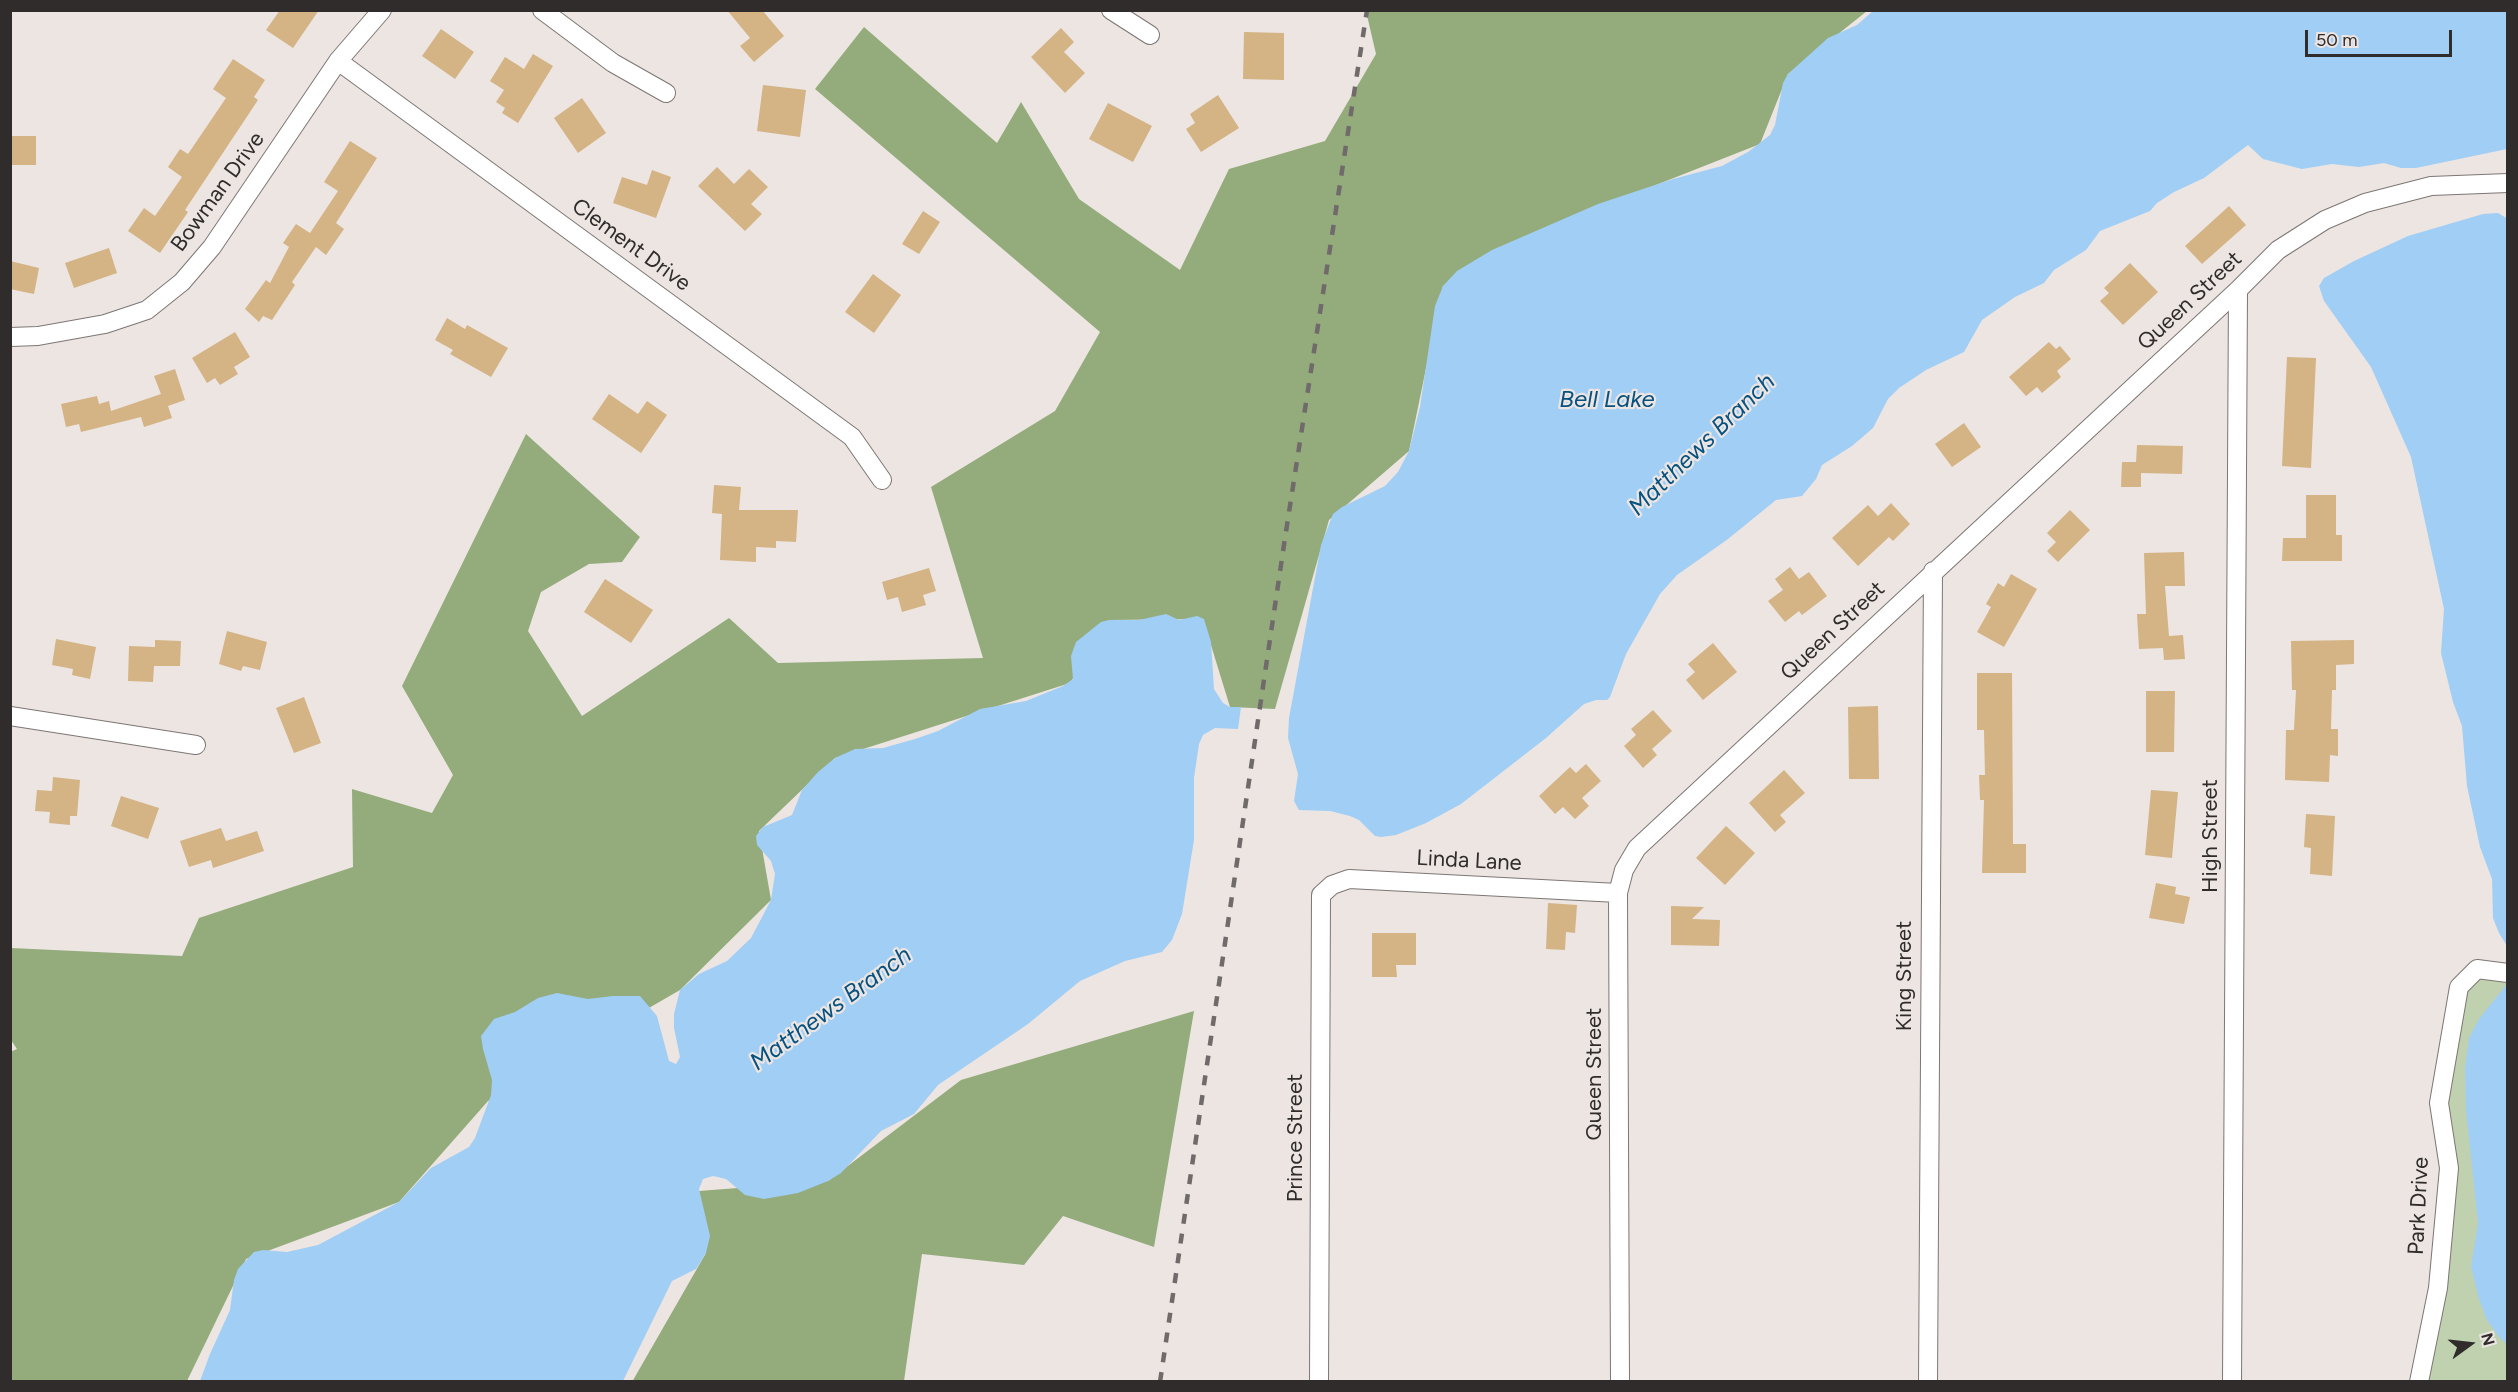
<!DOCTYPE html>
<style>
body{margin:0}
#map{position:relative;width:2518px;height:1392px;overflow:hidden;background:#ece5e2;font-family:Figtree,sans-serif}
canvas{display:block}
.frame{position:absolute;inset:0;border:12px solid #2f2c2b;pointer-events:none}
.north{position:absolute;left:2440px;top:1314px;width:60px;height:60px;-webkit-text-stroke:4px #ece5e2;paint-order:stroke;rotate:75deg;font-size:16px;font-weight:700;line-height:24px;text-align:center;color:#2f2c2b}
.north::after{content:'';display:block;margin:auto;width:21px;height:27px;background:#2f2c2b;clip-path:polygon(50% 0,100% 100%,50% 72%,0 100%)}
.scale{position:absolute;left:2305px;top:30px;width:147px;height:27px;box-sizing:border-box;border:3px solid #2f2c2b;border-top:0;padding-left:8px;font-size:18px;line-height:21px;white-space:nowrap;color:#2f2c2b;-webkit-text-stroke:4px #ece5e2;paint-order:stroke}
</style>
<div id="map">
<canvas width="2518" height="1392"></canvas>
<div class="frame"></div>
<div class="north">N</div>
<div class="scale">50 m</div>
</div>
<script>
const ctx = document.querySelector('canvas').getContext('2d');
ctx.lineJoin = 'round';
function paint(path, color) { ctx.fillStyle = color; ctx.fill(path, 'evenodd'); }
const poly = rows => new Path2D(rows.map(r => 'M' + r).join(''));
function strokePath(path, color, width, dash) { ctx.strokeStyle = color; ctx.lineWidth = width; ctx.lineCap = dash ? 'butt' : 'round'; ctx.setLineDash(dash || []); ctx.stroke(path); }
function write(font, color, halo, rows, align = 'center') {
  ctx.font = font + ' Figtree,sans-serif'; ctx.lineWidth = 4.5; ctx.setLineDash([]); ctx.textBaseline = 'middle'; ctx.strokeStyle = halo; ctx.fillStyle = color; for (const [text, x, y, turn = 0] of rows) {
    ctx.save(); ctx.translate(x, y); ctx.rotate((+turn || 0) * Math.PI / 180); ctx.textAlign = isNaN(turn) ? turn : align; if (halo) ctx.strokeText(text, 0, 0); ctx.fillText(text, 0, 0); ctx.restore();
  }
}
paint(poly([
 [2477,969,2507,972,2507,1381,2419,1382,2449,1168,2439,1103,2459,987]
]), '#bfd1af');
paint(poly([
 [1366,11,1867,11,1788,74,1760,144,1529,235,1443,286,1409,451,1329,520,1275,709,1230,707,1203,619,1109,620,1070,683,835,758,759,831,771,900,680,990,488,1101,399,1202,246,1259,187,1381,11,1382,10,1052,17,1049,11,1040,11,948,182,956,199,918,353,867,352,789,432,813,453,775,402,686,526,434,640,537,622,562,589,564,541,592,528,631,582,716,729,618,778,663,983,658,931,487,1055,411,1100,332,815,89,864,27,997,143,1021,102,1079,199,1180,270,1229,169,1325,141,1376,54],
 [1194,1011,1154,1247,1063,1216,1024,1265,922,1254,904,1381,632,1382,706,1253,699,1191,828,1181,961,1080]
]), '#94ac7c');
paint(poly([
 [1873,11,2507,11,2507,149,2416,168,2401,168,2384,163,2359,167,2332,164,2302,169,2263,159,2248,145,2204,178,2174,192,2157,203,2150,211,2100,231,2086,250,2054,270,2044,283,2015,297,1982,320,1964,352,1926,370,1899,388,1888,399,1873,428,1852,446,1822,465,1816,479,1802,496,1776,500,1728,539,1677,575,1660,594,1626,654,1610,697,1607,700,1596,700,1584,704,1546,738,1461,804,1426,823,1396,835,1381,837,1375,836,1359,820,1350,816,1330,811,1299,810,1294,801,1298,774,1288,738,1289,718,1321,545,1333,514,1342,507,1385,486,1398,472,1409,451,1420,407,1435,306,1443,286,1457,271,1492,250,1598,204,1673,179,1722,166,1748,152,1770,135,1775,125,1783,83,1788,74,1828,38,1857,25],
 [2498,213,2508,219,2507,946,2499,933,2493,918,2492,879,2480,847,2467,786,2462,726,2453,702,2441,653,2444,609,2411,457,2371,367,2324,301,2319,286,2324,278,2354,261,2408,236,2483,214],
 [1166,614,1179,620,1197,616,1204,619,1211,642,1214,689,1223,703,1230,707,1241,707,1238,729,1215,728,1203,735,1199,744,1194,778,1194,840,1182,914,1172,940,1162,952,1125,961,1080,981,1028,1024,938,1085,914,1114,881,1131,841,1173,828,1181,798,1193,764,1199,745,1195,726,1179,713,1176,703,1179,699,1189,710,1236,706,1253,696,1269,672,1281,623,1381,200,1381,210,1354,230,1310,234,1280,238,1269,254,1252,263,1250,287,1252,318,1245,399,1202,431,1168,469,1147,475,1138,491,1095,492,1080,483,1049,481,1036,494,1019,515,1012,538,998,557,993,588,999,613,996,640,996,657,1016,669,1061,676,1064,680,1057,674,1028,674,1014,680,990,699,974,727,961,751,938,771,900,775,874,771,861,757,845,756,836,763,827,792,815,802,790,818,772,835,758,855,749,883,748,915,739,938,731,980,709,1026,701,1063,686,1073,679,1071,656,1076,642,1101,622,1109,620,1139,620],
 [2507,984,2508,1344,2507,1344,2499,1337,2487,1320,2479,1299,2471,1267,2478,1223,2466,1110,2465,1068,2469,1038,2479,1019]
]), '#a1cef5');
paint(poly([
 [280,10,319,10,293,48,266,30],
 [727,10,762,10,784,36,754,62,740,46,750,38],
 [1061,28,1074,42,1064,52,1085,73,1065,93,1031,57],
 [441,29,474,52,455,79,422,56],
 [1244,32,1284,33,1284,80,1243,79],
 [533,54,553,66,518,123,502,113,505,108,496,102,504,90,490,81,505,57,524,69],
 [233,59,265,80,254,97,258,100,185,210,188,212,160,253,128,231,144,208,155,216,182,177,168,167,180,149,188,154,226,98,213,89],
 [763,85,806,90,800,137,757,131],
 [1218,95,1239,128,1201,152,1186,129,1195,123,1190,114],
 [582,98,606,133,578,153,554,118],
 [1108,103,1152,126,1133,162,1089,139],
 [10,136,36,136,36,165,10,165],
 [350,141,377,158,336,223,344,229,326,255,316,247,292,282,295,285,272,320,263,316,259,322,245,309,266,280,270,283,289,247,283,243,296,224,310,233,338,191,324,182],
 [717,167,734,184,749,169,768,187,751,204,762,214,745,231,698,186],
 [652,170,671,177,656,218,613,203,622,177,647,185],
 [2229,206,2246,225,2202,264,2185,246],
 [923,211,940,222,919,254,902,244],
 [109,248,117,273,74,288,65,263],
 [10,261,39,268,34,294,10,289],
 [2130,263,2158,292,2123,325,2100,301,2109,293,2104,288],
 [873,274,901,295,874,333,845,312],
 [447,318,465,329,467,325,508,348,491,377,450,354,453,350,435,340],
 [235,332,250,357,234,367,238,374,220,385,215,378,207,383,192,358],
 [2049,342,2056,349,2060,346,2071,359,2057,371,2061,377,2042,393,2037,387,2026,396,2009,377],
 [2287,357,2316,358,2311,468,2282,466],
 [175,369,185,400,168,406,172,418,144,427,141,417,81,432,79,424,66,427,61,404,97,396,99,404,109,401,111,411,161,394,154,376],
 [609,394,638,414,647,401,667,415,641,453,592,419],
 [1964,423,1981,447,1952,467,1935,444],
 [2137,445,2183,446,2182,474,2141,473,2141,487,2121,487,2122,462,2136,462],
 [714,485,741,487,739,510,798,510,796,542,776,541,776,548,756,547,756,562,720,560,722,514,712,513],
 [2306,495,2336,495,2336,535,2342,535,2342,561,2282,561,2283,538,2306,538],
 [1891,503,1910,524,1893,541,1889,537,1858,566,1832,538,1868,505,1878,516],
 [2070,510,2090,530,2058,562,2047,551,2056,542,2047,533],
 [2184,552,2185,586,2165,586,2169,636,2183,635,2185,659,2164,660,2163,648,2139,649,2137,614,2146,614,2144,553],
 [1790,567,1799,579,1809,572,1827,596,1802,615,1799,611,1785,622,1768,601,1783,590,1775,579],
 [929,568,936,591,923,595,926,605,902,612,898,597,887,600,882,582],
 [2011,574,2037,589,2004,647,1977,632,1991,607,1986,604,1998,583,2004,587],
 [605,579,653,610,631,643,584,612],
 [227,631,267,642,260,670,243,666,241,671,219,664],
 [56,639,96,647,90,679,72,675,73,669,52,665],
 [155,640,181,641,180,666,154,666,153,682,128,681,129,646,155,647],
 [2354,640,2354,664,2336,665,2336,690,2332,690,2331,729,2338,729,2338,756,2330,755,2329,782,2285,780,2286,730,2294,730,2296,690,2292,690,2291,641],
 [1713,643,1737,672,1703,700,1686,680,1695,672,1688,664],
 [1977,673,2012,673,2013,844,2026,844,2026,873,1982,873,1984,800,1980,800,1979,775,1985,775,1984,730,1977,730],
 [2146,691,2175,691,2174,752,2146,752],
 [304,697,321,743,294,753,276,708],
 [1878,706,1879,779,1849,779,1848,707],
 [1653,710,1672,731,1652,749,1657,755,1643,768,1624,746,1636,735,1631,729],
 [1586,764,1601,781,1582,798,1589,806,1575,819,1563,807,1555,814,1539,796,1570,767,1576,773],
 [1784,770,1805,793,1780,815,1786,822,1775,832,1749,803],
 [53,777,80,780,77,816,70,816,70,825,49,823,50,812,35,811,37,790,52,791],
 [2151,790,2178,792,2172,858,2145,855],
 [121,796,159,808,148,839,111,826],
 [2306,814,2335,816,2332,876,2310,874,2311,848,2304,847],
 [1726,826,1755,853,1725,885,1696,858],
 [221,828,226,841,257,831,264,851,213,868,211,860,189,867,180,841],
 [2156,883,2176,887,2175,894,2190,897,2184,924,2149,918],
 [1548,903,1577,905,1575,933,1566,932,1565,950,1546,949],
 [1671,906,1704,907,1692,919,1720,920,1719,946,1671,945],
 [1372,933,1416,933,1416,965,1396,965,1397,977,1372,977]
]), '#d4b385');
const street = poly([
 [542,10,613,63,666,93],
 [1111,10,1150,35],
 [338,61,852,437,882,480],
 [10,337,38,336,105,324,147,310,182,282,212,247,338,61,382,10],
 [10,716,196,745],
 [1319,1382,1321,895,1332,885,1349,879,1618,893],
 [1620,1382,1618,893,1624,870,1637,848,2238,290,2278,250,2325,220,2365,203,2431,186,2508,183],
 [1928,1382,1933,571],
 [2232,1382,2238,290],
 [2419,1382,2438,1288,2449,1168,2439,1103,2459,987,2477,969,2508,973]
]);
strokePath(street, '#7d7674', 20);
strokePath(street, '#fff', 18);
strokePath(poly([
 [1160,1382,1285,538,1367,10]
]), '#706b6a', 4.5, [10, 10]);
write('22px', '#2f2c2b', '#ece5e2', [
 ["Bowman Drive",218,192,-54],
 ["Clement Drive",631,245,36],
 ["Queen Street",2190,301,-43],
 ["Queen Street",1833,631,-43],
 ["High Street",2211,836,-90],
 ["Linda Lane",1469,861,3],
 ["King Street",1905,976,-90],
 ["Queen Street",1595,1074,-90],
 ["Prince Street",1296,1138,-90],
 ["Park Drive",2419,1206,-87]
]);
write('italic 24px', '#055180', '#ece5e2', [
 ["Bell Lake",1607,400],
 ["Matthews Branch",1702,445,-44],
 ["Matthews Branch",831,1009,-36]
]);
</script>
